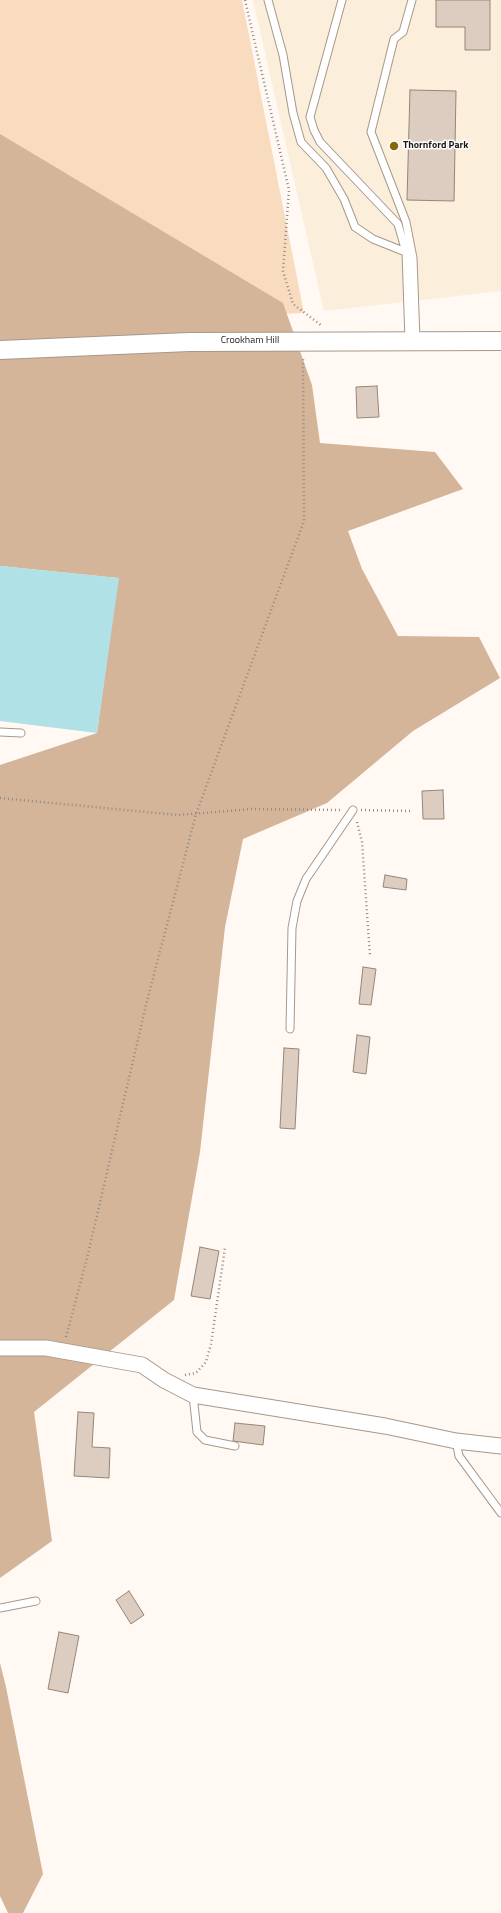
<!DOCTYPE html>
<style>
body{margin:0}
canvas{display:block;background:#fff8f3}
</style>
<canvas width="501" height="1913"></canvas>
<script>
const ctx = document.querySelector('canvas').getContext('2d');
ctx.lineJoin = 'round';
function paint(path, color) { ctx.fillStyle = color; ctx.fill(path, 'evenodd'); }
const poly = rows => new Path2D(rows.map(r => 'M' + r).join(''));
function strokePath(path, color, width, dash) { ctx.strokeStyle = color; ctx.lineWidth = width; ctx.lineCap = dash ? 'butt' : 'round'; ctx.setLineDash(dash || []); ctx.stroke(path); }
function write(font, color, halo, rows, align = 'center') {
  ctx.font = font + ' "Titillium Web",sans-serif'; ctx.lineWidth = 3; ctx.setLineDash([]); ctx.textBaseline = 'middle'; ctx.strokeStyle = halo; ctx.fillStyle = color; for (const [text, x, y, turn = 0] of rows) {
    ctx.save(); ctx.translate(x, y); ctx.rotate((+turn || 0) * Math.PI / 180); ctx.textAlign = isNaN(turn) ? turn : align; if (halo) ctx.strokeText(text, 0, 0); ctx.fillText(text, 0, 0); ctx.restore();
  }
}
paint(poly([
 [253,0,501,0,501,291,324,311]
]), '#fbeeda');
paint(poly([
 [0,0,242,0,304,313,0,324]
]), '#f9dbbf');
paint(poly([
 [0,134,283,303,312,385,320,443,435,452,463,489,348,531,362,569,398,636,479,637,500,678,413,731,327,803,243,839,225,927,200,1152,174,1300,34,1412,52,1541,0,1578,0,765,97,733,118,578,0,566],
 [0,1663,6,1687,43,1874,23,1913,8,1913,0,1896]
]), '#d4b599');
paint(poly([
 [0,566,119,578,97,733,0,721]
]), '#afe1e6');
const building = poly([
 [436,0,490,0,490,50,465,50,465,27,436,27,436,0],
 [410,90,456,91,454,201,407,200,410,90],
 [377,386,379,417,357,418,356,387,377,386],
 [443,790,444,819,423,819,422,791,443,790],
 [385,875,407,879,406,890,383,887,385,875],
 [363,967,376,969,371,1005,359,1004,363,967],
 [357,1035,370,1037,366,1074,353,1072,357,1035],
 [284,1048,299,1049,295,1129,280,1128,284,1048],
 [200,1247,219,1251,210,1299,191,1296,200,1247],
 [78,1412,94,1413,92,1447,110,1448,109,1478,74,1476,78,1412],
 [235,1423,265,1426,263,1445,233,1441,235,1423],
 [129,1591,144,1615,131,1624,116,1600,129,1591],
 [59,1632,79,1636,68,1693,48,1689,59,1632]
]);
paint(building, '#ddcdc0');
strokePath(building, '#948679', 1);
const service = poly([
 [268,0,283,55,293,113,301,142,326,168,344,199,355,227,373,239,408,253],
 [342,0,310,117,314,130,320,142,398,224,406,252,409,341],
 [412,0,403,32,394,39,371,132,406,222,413,258,416,340],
 [0,732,21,733],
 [290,1029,292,928,297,901,306,879,353,810],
 [193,1395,197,1432,205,1440,235,1446],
 [456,1441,459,1456,501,1513],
 [0,1608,36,1601]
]);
const minor = poly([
 [0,1348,46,1348,142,1365,164,1380,193,1395,385,1426,456,1441,501,1446]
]);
const tertiary = poly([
 [0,350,189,342,501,341]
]);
strokePath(service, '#a6988b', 9);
strokePath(minor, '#a6988b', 17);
strokePath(tertiary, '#a6988b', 20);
strokePath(poly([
 [245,0,289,190,283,271,293,304,322,326],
 [0,798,178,815,252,809,340,810],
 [361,810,410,811],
 [357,822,362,842,370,956],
 [66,1337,87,1258,146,1005,196,814,304,521,303,357],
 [185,1375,196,1373,206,1362,211,1344,225,1248]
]), '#908a85', 2.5, [1, 3]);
strokePath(service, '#fff', 7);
strokePath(minor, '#fff', 15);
strokePath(tertiary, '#fff', 18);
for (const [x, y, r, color] of [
 [394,146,5,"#886907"]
]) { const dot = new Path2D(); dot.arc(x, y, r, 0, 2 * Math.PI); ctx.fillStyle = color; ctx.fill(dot); strokePath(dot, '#fff', 1.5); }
write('bold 10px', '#1d1813', '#fff', [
 ["Thornford Park",403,146]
], 'left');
write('10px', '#1d1813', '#fff', [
 ["Crookham Hill",250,341]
]);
</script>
